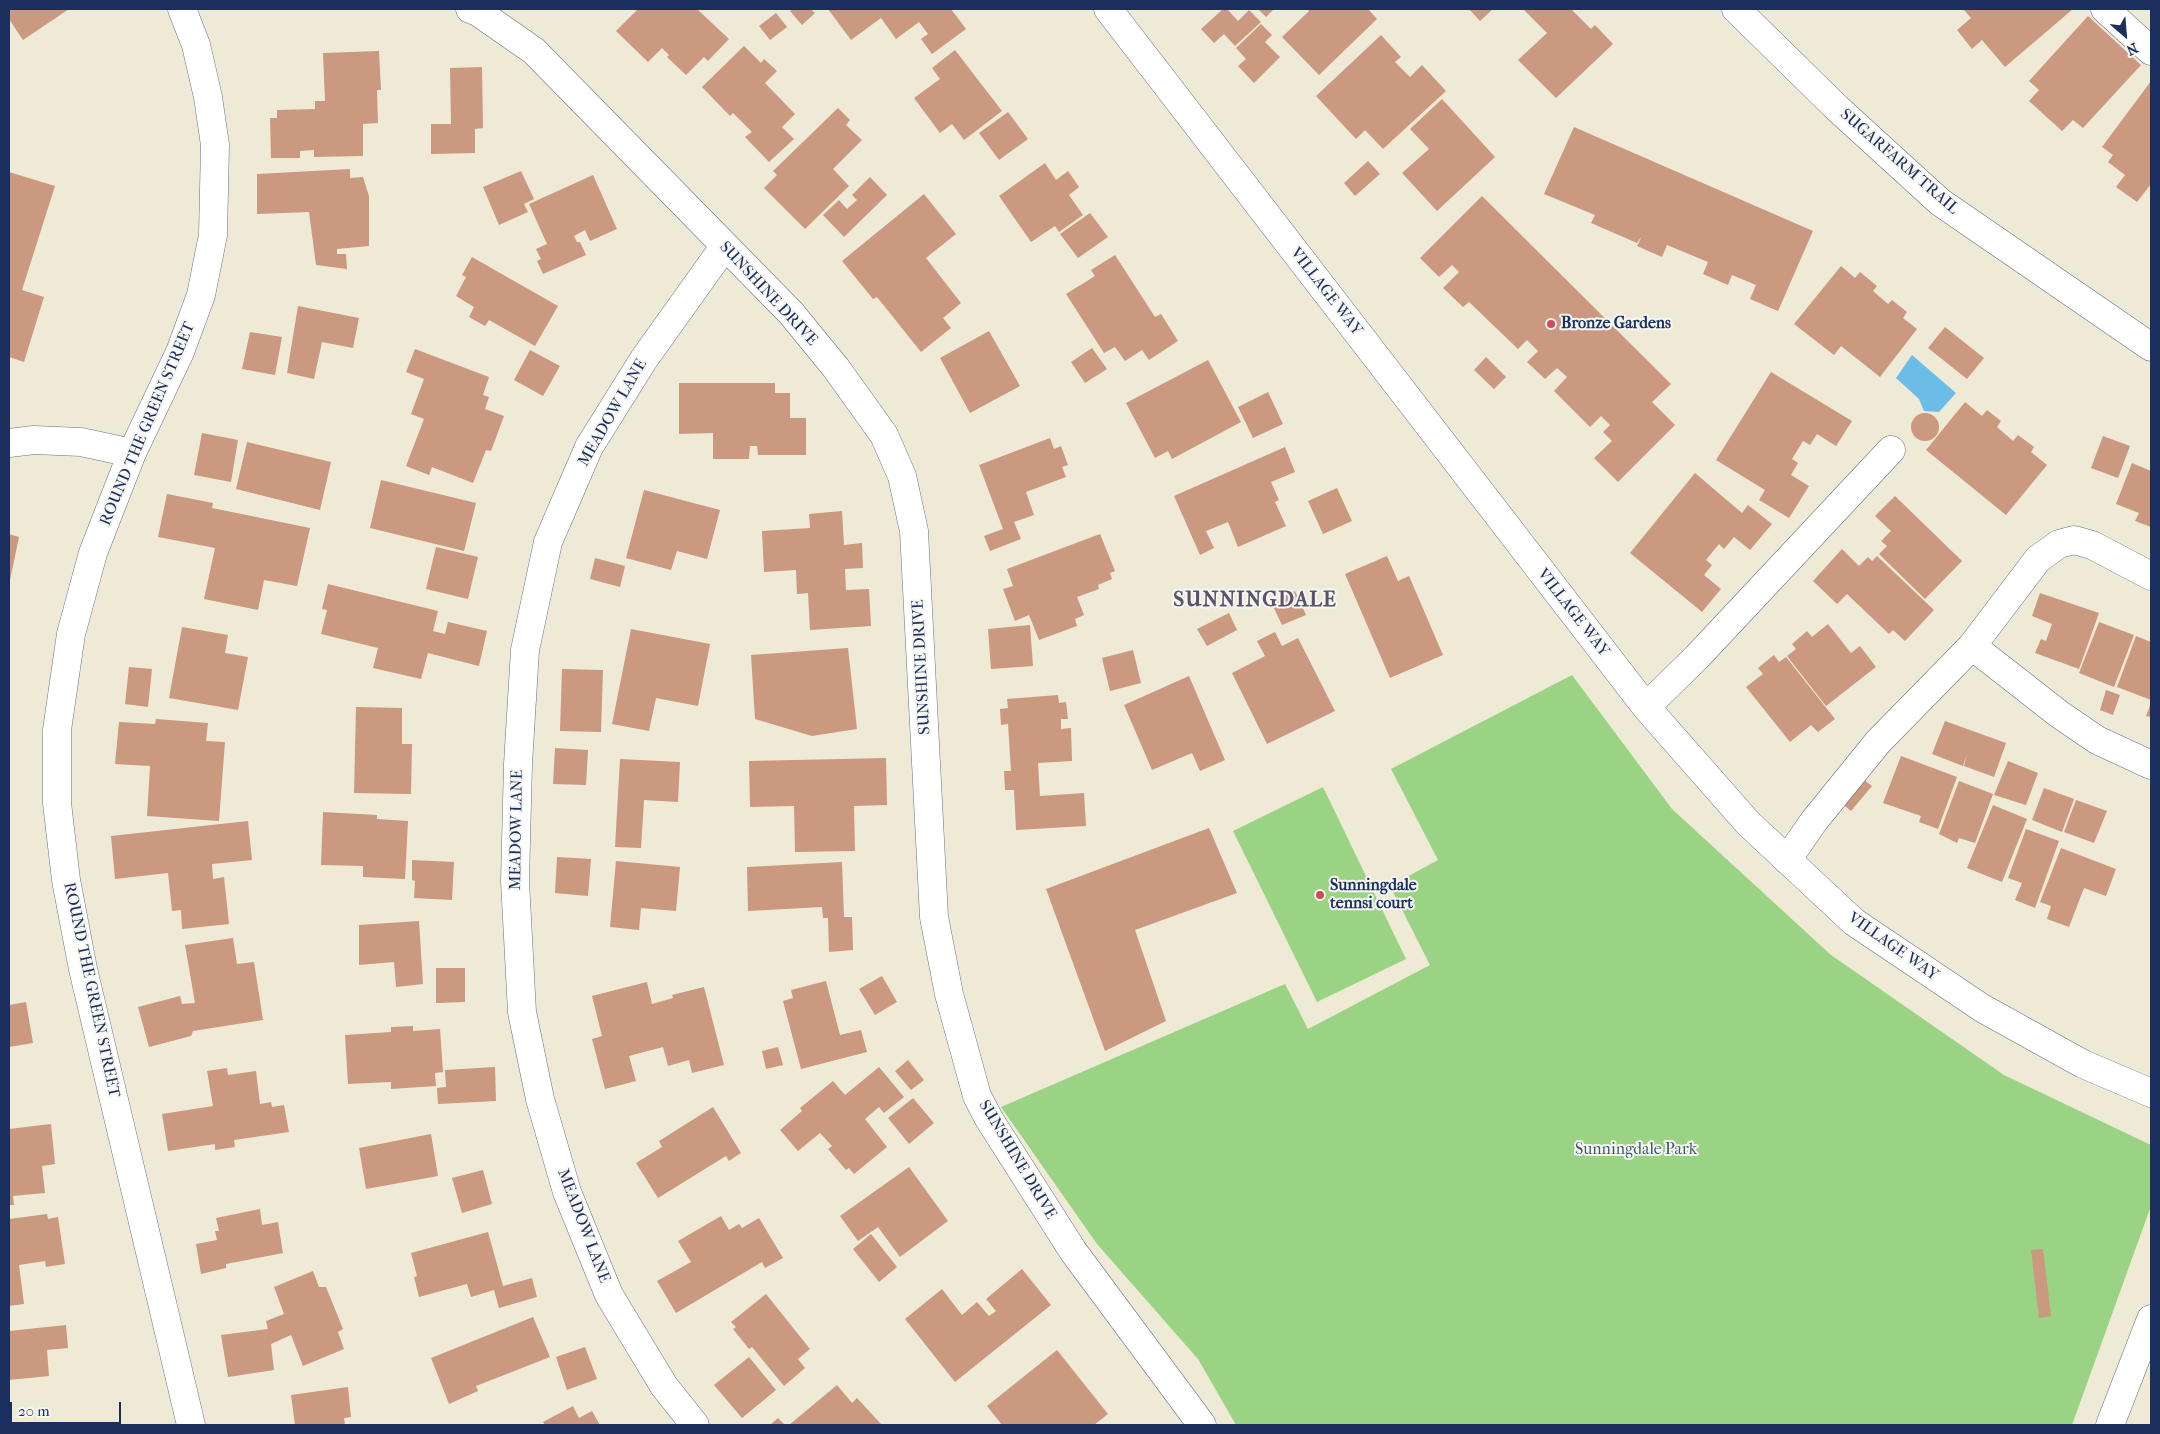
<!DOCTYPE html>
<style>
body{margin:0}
#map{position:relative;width:2160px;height:1434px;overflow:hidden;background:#efead5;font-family:"IM FELL French Canon",serif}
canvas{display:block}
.frame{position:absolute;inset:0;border:10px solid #1b2f5e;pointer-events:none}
.north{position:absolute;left:2100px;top:10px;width:50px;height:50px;-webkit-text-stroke:4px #f6f6f2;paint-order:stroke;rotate:153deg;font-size:14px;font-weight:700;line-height:20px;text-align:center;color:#1b2f5e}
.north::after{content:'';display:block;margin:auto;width:18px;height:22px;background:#1b2f5e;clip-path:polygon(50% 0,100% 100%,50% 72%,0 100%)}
.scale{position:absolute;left:10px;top:1402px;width:111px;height:22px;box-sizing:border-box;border:2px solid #1b2f5e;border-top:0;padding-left:6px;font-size:15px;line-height:18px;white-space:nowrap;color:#1b2f5e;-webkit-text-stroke:4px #f6f6f2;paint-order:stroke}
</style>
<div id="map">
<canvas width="2160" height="1434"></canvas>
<div class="frame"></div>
<div class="north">N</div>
<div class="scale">20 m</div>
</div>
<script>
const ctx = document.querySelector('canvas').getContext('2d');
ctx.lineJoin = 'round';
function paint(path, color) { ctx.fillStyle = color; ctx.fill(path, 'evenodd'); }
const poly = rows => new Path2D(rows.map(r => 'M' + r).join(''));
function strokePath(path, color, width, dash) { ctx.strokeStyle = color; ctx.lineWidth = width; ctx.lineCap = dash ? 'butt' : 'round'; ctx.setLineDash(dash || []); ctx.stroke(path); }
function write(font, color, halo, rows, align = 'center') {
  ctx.font = font + ' "IM FELL French Canon",serif'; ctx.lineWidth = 4; ctx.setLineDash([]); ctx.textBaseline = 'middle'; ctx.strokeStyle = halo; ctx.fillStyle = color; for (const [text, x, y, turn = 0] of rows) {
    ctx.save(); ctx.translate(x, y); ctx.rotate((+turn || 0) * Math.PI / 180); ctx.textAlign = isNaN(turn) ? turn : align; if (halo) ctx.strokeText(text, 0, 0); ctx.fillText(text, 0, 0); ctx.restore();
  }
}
paint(poly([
 [1572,675,1672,809,1831,955,2004,1075,2151,1145,2151,1206,2072,1425,1236,1425,1198,1359,1097,1244,1001,1107,1285,984,1308,1029,1430,965,1390,886,1438,860,1391,769],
 [1323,787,1406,959,1317,1002,1233,831]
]), '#9bd385');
paint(poly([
 [1912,355,1956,393,1939,412,1924,411,1919,399,1896,378]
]), '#6bbde7');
paint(poly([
 [9,9,69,9,23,40,9,19],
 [638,9,697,9,729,39,708,61,704,57,686,75,667,57,669,55,662,48,648,62,616,31],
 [793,9,811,9,815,13,802,25,790,11],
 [828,9,951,9,966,29,932,54,921,39,928,34,919,22,896,39,881,18,851,40],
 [1223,9,1227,9,1238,21,1249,10,1261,22,1235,46,1224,34,1214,43,1201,29],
 [1258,9,1274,9,1266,17],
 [1307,9,1368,9,1377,19,1319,75,1282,37,1309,11],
 [1469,9,1493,9,1480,21],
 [1523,9,1571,9,1591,29,1595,25,1613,44,1556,98,1518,60,1547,33],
 [1963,9,2073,9,2005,67,1982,40,1972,49,1957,30,1971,18],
 [776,13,787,27,770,40,759,26],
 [2088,16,2141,65,2083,128,2073,120,2062,131,2029,101,2039,90,2029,81],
 [1261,24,1272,35,1265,42,1280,57,1254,83,1238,66,1246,59,1236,48],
 [1381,35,1401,57,1395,62,1410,77,1422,65,1446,91,1383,149,1365,130,1356,139,1316,96],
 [744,46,761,63,764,59,777,71,765,83,795,114,782,127,794,139,769,162,745,137,752,132,733,113,730,116,702,87],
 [955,50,1002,111,964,140,952,124,940,133,914,98,940,79,932,68],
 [379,51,381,90,377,90,378,123,363,124,363,156,314,157,314,150,300,151,300,158,271,158,270,118,277,118,277,110,315,109,315,101,325,101,323,53],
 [482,67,483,128,475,129,475,153,431,154,431,124,451,124,450,68],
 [2151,81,2151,184,2137,202,2116,187,2125,175,2108,162,2113,155,2102,147],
 [1442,99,1495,157,1437,211,1402,173,1429,149,1410,129],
 [838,108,850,120,846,125,862,140,833,169,849,186,805,229,764,188,777,175,773,171],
 [1008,112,1028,139,999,160,979,133],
 [1574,127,1813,231,1778,311,1750,299,1756,285,1732,275,1728,285,1703,274,1708,262,1667,245,1662,257,1637,246,1642,236,1637,243,1591,223,1595,215,1544,194],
 [1368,161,1380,174,1355,196,1344,183],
 [1045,163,1056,180,1068,171,1079,187,1069,195,1083,215,1059,232,1055,226,1031,242,999,196],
 [350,169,350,178,363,177,369,196,369,246,337,249,337,254,346,254,347,269,316,265,309,212,257,214,257,174],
 [521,171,534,199,524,204,528,212,499,225,483,187],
 [9,172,55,186,22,290,44,297,24,362,9,357],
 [593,175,617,229,590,241,585,230,574,236,577,242,580,242,586,255,543,274,537,261,541,259,536,249,547,244,529,204],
 [870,177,887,195,844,237,823,215,839,200,847,209,857,200,852,195],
 [924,194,956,234,926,258,961,303,943,318,951,328,921,352,877,297,873,299,842,261],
 [1482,196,1671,384,1652,402,1675,425,1618,482,1594,458,1612,441,1603,432,1610,425,1601,416,1590,427,1554,391,1567,377,1557,368,1545,379,1527,362,1538,351,1527,340,1518,349,1469,302,1463,307,1443,288,1459,272,1452,265,1439,277,1420,258],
 [1090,213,1108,237,1078,258,1060,234],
 [1115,255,1155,317,1161,314,1178,341,1149,360,1142,350,1125,361,1115,347,1104,353,1066,294,1095,276,1091,270],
 [472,257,558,306,535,346,489,320,485,326,469,317,474,307,456,296,466,277,462,275],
 [1841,266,1855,278,1860,272,1877,286,1873,291,1888,304,1892,300,1907,312,1903,318,1917,329,1880,377,1841,346,1834,355,1794,324],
 [298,306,359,318,353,348,322,342,314,379,287,373],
 [1945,327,1984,358,1967,379,1928,348],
 [989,331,1020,386,970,413,940,358],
 [250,332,282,337,275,375,242,369],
 [1092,348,1107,369,1085,383,1071,362],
 [415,349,489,377,483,395,489,397,485,409,504,416,491,451,486,450,473,483,432,467,429,475,406,466,424,419,411,414,424,379,406,372],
 [530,350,560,366,543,396,514,380],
 [1486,357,1506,377,1494,389,1474,370],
 [1208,360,1241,422,1172,459,1168,451,1155,458,1126,403],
 [1771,372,1852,421,1836,446,1817,434,1810,445,1803,441,1792,459,1798,463,1791,475,1809,486,1789,518,1759,500,1765,490,1716,460],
 [679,383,775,383,775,393,790,393,790,418,806,418,806,455,758,455,757,446,750,446,749,459,713,459,713,433,679,434],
 [1268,392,1283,424,1253,438,1238,407],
 [1965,402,1982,416,1987,410,2001,421,1997,427,2013,441,2018,435,2034,447,2031,452,2047,465,2006,515,1926,450],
 '1911 427a14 14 0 1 1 28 0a14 14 0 1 1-28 0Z',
 [202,433,238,440,231,482,194,475],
 [2103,436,2130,446,2118,478,2091,468],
 [1050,438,1054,449,1061,446,1068,465,1062,467,1066,477,1026,492,1034,515,1014,522,1021,539,990,551,984,536,1003,529,979,465],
 [247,442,331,462,320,510,236,489],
 [1285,447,1295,472,1271,482,1279,500,1275,502,1286,526,1238,547,1228,522,1206,531,1214,548,1200,555,1174,496],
 [2132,463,2151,471,2151,527,2135,521,2139,513,2116,504],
 [1695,473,1742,513,1748,505,1772,524,1750,550,1734,537,1724,549,1719,544,1706,560,1712,565,1704,575,1721,589,1702,612,1630,553],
 [381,480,476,503,464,551,370,528],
 [1337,488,1352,521,1323,534,1308,501],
 [644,490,720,510,707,559,677,551,671,570,626,558],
 [167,494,213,503,212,508,310,528,297,586,264,580,258,610,204,599,215,548,158,537],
 [1895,496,1962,561,1925,599,1879,554,1887,546,1881,541,1891,531,1875,516],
 [842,511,844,545,862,543,863,568,845,569,846,590,869,589,871,626,810,630,808,593,797,594,796,570,764,572,762,531,810,528,809,514],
 [9,534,19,537,10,580,9,580],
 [1100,534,1115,571,1110,573,1112,579,1098,585,1099,589,1077,597,1084,615,1075,619,1077,626,1039,640,1029,615,1015,621,1003,589,1013,586,1007,569],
 [436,547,478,557,468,599,426,589],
 [1842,549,1859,566,1868,557,1872,561,1877,556,1934,610,1905,641,1893,630,1889,634,1847,594,1837,604,1813,581],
 [1387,556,1398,581,1409,576,1443,655,1390,678,1345,574],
 [595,558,625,566,620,587,590,579],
 [328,584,438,611,433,631,445,634,448,622,487,631,479,666,428,653,421,679,373,668,378,648,321,634,327,610,322,609],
 [1295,591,1306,615,1282,625,1271,602],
 [2040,593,2099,613,2079,669,2035,653,2041,639,2046,641,2052,624,2032,616],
 [1229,613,1237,630,1207,646,1197,629],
 [2099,622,2134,635,2114,687,2079,673],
 [1828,624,1851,653,1860,646,1876,667,1826,706,1787,656,1796,649,1792,644,1807,631,1812,637],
 [1030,625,1033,666,991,669,988,629],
 [182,627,228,635,225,653,248,657,238,710,169,698],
 [631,629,710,644,698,706,656,698,649,731,612,724],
 [1275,632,1282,646,1298,638,1335,711,1267,744,1232,673,1265,656,1257,641],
 [2136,636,2151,642,2151,700,2117,687],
 [848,648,857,729,812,736,755,719,751,655],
 [1133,650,1141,683,1110,691,1102,658],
 [1774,655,1779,662,1786,657,1835,719,1818,732,1811,725,1790,742,1746,687,1763,674,1758,668],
 [129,667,152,669,148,707,125,704],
 [562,669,603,670,601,732,560,731],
 [1189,676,1225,760,1200,771,1192,753,1152,770,1124,705],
 [2106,690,2120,695,2113,715,2100,710],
 [1058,695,1059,703,1066,702,1068,719,1061,719,1061,729,1071,728,1072,761,1038,763,1040,796,1084,793,1086,826,1016,830,1014,790,1005,790,1004,771,1011,771,1008,724,1001,725,1000,709,1008,708,1007,699],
 [2151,703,2151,717,2146,716],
 [356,707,402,708,402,744,412,744,411,794,354,793],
 [156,719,208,723,206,741,225,742,219,821,147,816,150,766,115,764,119,722,155,724],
 [1945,721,2006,743,1994,777,1964,766,1967,754,1963,766,1932,754],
 [555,748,588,750,586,785,553,784],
 [1901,756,1957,777,1938,829,1919,822,1921,816,1883,803],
 [886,758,887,805,854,806,855,851,795,852,794,806,750,807,749,761],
 [620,759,680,762,678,802,644,800,641,848,615,847],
 [2008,761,2038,773,2026,805,1994,795],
 [1860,777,1872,786,1851,811,1839,801],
 [1959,781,1993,794,1975,843,1959,838,1957,843,1939,834],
 [2044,788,2074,799,2062,832,2032,820],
 [2076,800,2107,811,2094,843,2064,832],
 [1993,805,2027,819,2002,882,1967,868],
 [323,812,377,815,377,819,408,821,405,879,363,877,363,866,321,865],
 [248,821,252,860,212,864,213,879,224,877,229,924,182,929,181,910,172,911,168,873,115,879,111,836],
 [1209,828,1237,893,1135,930,1166,1021,1105,1051,1046,889],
 [2026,829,2059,841,2035,908,2015,900,2022,883,2008,878],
 [2061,848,2116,869,2106,896,2084,888,2069,927,2047,919,2051,906,2040,902],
 [557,857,591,859,588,896,555,893],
 [412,860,454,862,452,900,414,898,415,881,412,880],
 [616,861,680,867,676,911,641,908,639,930,610,927],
 [842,862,844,917,852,917,853,950,829,952,828,918,823,918,822,907,748,911,747,867],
 [419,921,423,984,396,987,394,962,359,965,359,925],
 [233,938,237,964,254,962,263,1020,193,1031,191,1036,149,1047,138,1007,180,996,182,1004,195,1003,185,945],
 [436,968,465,968,465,1002,436,1003],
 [882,976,897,1002,875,1015,859,989],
 [826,981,840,1035,861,1030,867,1052,801,1069,783,1001,793,998,791,990],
 [647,982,652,1004,673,998,672,995,704,987,724,1065,692,1073,689,1060,668,1066,663,1047,629,1056,636,1081,605,1089,592,1039,602,1036,592,996],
 [26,1002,33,1043,9,1047,9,1005],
 [413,1026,413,1031,440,1029,443,1072,435,1073,436,1086,391,1089,391,1082,348,1084,345,1035,391,1032,391,1027],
 [778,1047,783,1065,766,1069,762,1051],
 [908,1060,924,1080,911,1090,895,1071],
 [495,1067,496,1101,438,1104,437,1088,446,1087,445,1070],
 [879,1067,904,1097,884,1113,879,1107,865,1119,887,1147,854,1174,849,1168,846,1170,828,1149,832,1146,820,1133,798,1151,780,1130,802,1111,800,1108,833,1081,845,1095],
 [227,1068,228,1075,256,1071,260,1104,271,1102,272,1107,284,1105,289,1132,234,1140,235,1147,215,1150,215,1144,168,1151,162,1114,213,1106,207,1071],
 [913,1098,934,1123,909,1144,888,1118],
 [713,1107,741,1153,729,1161,726,1156,658,1198,636,1163,662,1147,659,1141],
 [51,1124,55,1164,42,1166,45,1193,13,1196,14,1205,9,1205,9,1129],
 [431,1134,438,1176,366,1189,359,1148],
 [909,1167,948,1221,900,1257,878,1227,858,1241,840,1216],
 [483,1170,492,1204,462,1213,452,1178],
 [260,1209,262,1225,278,1222,283,1253,226,1264,226,1268,201,1274,196,1244,217,1240,215,1231,219,1231,216,1218],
 [47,1214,48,1219,58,1217,65,1264,46,1267,45,1261,19,1265,24,1304,9,1306,9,1219],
 [721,1216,729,1230,739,1224,742,1228,759,1218,783,1258,765,1268,762,1262,676,1313,657,1281,691,1262,678,1241],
 [488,1232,503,1286,532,1278,537,1297,499,1308,494,1290,471,1297,467,1284,419,1297,414,1277,417,1276,411,1253],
 [871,1234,897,1267,879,1282,853,1249],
 [2043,1249,2051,1316,2039,1318,2031,1250],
 [1022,1269,1051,1305,955,1382,905,1319,942,1289,962,1315,977,1302,989,1316,996,1311,986,1299],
 [313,1271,319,1287,326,1287,343,1329,338,1332,344,1349,303,1366,291,1335,271,1344,274,1370,228,1377,221,1335,268,1329,266,1321,284,1314,274,1287],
 [766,1294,810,1349,798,1359,805,1368,784,1386,752,1347,749,1349,733,1329,736,1327,731,1322],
 [533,1317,550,1357,476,1386,478,1391,449,1404,431,1358],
 [66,1325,68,1348,47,1350,49,1376,9,1380,9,1331],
 [585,1347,597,1379,567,1390,556,1357],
 [1057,1350,1108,1414,1094,1425,1002,1425,987,1406],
 [749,1357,776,1390,742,1418,714,1385],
 [837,1385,852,1403,857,1398,882,1425,789,1425],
 [348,1387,351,1417,344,1418,345,1425,295,1425,291,1395],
 [573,1406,579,1418,592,1411,600,1425,545,1425,543,1422],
 [778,1418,785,1425,770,1425]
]), '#cb9880');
const minor = poly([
 [182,9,196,45,208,97,215,145,213,235,201,295,180,352,132,453,93,553,71,634,57,730,57,803,66,880,83,969,191,1425],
 [470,9,478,12,534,51,791,313,836,368,884,435,902,476,914,531,934,917,949,994,977,1096,989,1119,1073,1251,1202,1425],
 [1108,9,1646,707,1748,823,1854,922,1982,1008,2083,1064,2151,1093],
 [1736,9,1837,108,1940,202,2151,347],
 [2105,9,2151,51],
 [9,443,34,440,81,442,132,453],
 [1972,646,2059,714,2097,740,2151,765],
 [1646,707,1697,657,1891,450],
 [1787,860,1814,821,1878,742,1972,646,2038,559,2059,544,2074,540,2092,545,2151,576],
 [695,1425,664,1386,609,1295,567,1192,540,1099,522,1012,515,881,518,764,525,650,548,542,589,447,644,359,724,247],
 [2110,1425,2151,1319]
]);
strokePath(minor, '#657088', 29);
strokePath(minor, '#fff', 28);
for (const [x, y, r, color] of [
 [1551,324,5,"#d1495b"],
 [1320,895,5,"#d1495b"]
]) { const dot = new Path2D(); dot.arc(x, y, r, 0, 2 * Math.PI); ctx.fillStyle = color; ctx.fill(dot); strokePath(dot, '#f6f6f2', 2); }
write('16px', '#1b2f5e', '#f6f6f2', [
 ["SUGARFARM TRAIL",1899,162,41],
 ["VILLAGE WAY",1326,292,52],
 ["SUNSHINE DRIVE",768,294,47],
 ["MEADOW LANE",613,413,-60],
 ["ROUND THE GREEN STREET",148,424,-67],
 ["VILLAGE WAY",1573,613,52],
 ["SUNSHINE DRIVE",922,667,-93],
 ["MEADOW LANE",517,830,-89],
 ["VILLAGE WAY",1893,947,35],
 ["ROUND THE GREEN STREET",91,990,78],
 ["SUNSHINE DRIVE",1017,1160,59],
 ["MEADOW LANE",583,1226,69]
]);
write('bold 16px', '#1b2f5e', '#f6f6f2', [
 ["Bronze Gardens",1561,324],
 ["Sunningdale",1330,886],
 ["tennsi court",1330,904]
], 'left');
write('16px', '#3b5868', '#f6f6f2', [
 ["Sunningdale Park",1636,1150]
]);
ctx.letterSpacing = '1px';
write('bold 21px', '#59546a', '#f6f6f2', [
 ["SUNNINGDALE",1255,601]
]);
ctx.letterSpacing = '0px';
</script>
